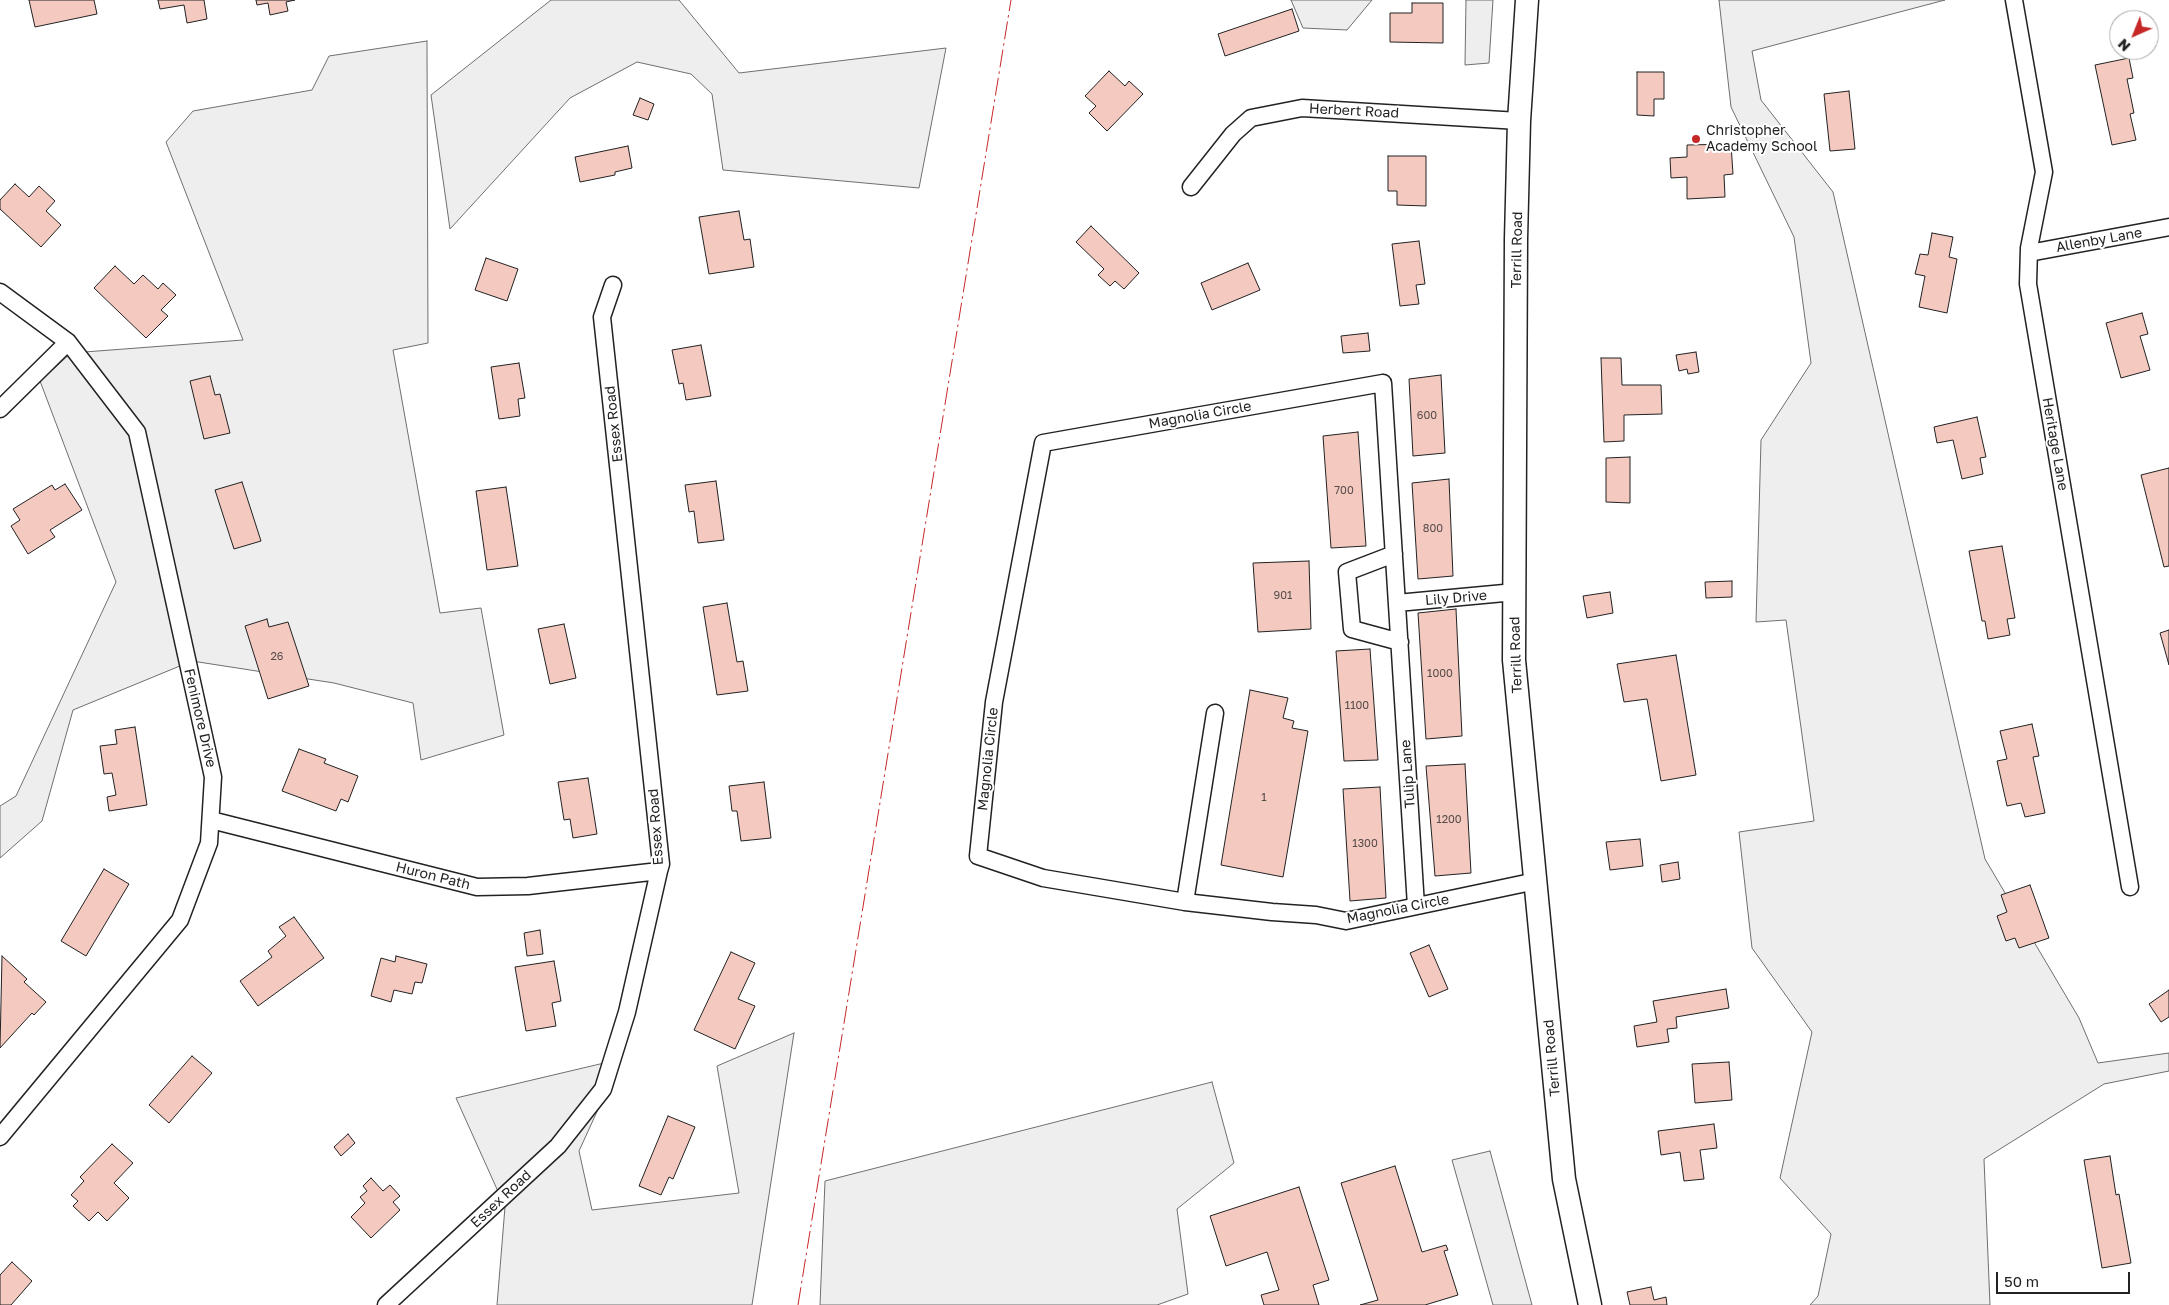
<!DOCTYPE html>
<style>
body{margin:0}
#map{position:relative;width:2169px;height:1305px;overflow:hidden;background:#fff;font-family:"Golos Text",sans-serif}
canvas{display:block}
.north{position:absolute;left:2109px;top:10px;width:50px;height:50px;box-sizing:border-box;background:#fff;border:1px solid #a7a7a7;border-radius:50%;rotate:224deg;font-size:14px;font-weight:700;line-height:20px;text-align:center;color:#222}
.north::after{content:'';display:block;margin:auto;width:18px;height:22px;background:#c62828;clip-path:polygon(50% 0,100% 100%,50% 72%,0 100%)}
.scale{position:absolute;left:1996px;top:1272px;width:134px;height:22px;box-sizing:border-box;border:2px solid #222;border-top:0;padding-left:6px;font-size:15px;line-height:18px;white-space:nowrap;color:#222;-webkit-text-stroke:4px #fff;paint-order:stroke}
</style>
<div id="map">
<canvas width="2169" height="1305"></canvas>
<div class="north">N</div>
<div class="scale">50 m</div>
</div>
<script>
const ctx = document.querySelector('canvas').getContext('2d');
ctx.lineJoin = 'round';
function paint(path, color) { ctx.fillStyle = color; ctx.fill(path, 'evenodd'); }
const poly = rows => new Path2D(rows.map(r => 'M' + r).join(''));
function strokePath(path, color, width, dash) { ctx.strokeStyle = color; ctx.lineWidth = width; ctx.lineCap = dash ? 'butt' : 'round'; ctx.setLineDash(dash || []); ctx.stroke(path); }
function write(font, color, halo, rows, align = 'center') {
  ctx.font = font + ' "Golos Text",sans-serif'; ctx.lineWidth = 4; ctx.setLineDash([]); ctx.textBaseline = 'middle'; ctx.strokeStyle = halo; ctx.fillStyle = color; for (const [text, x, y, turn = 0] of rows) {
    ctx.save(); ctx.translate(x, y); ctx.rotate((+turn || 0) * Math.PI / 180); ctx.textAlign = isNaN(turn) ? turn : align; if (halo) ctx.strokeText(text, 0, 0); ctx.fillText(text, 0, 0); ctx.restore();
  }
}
const green = poly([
 [551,0,679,0,739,73,946,48,919,188,723,170,712,94,691,74,637,62,570,98,450,229,431,95,551,0],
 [1291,0,1372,0,1347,30,1303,28,1291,0],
 [1466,0,1493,0,1489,63,1465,65,1466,0],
 [1719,0,1945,0,1752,51,1761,100,1833,192,1985,859,2079,1018,2098,1063,2169,1053,2169,1071,2104,1084,1984,1159,1990,1305,1810,1305,1818,1296,1831,1234,1780,1178,1812,1032,1752,948,1739,832,1814,821,1786,620,1756,622,1761,440,1811,363,1794,237,1731,107,1719,0],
 [427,41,428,343,393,350,440,613,481,608,504,735,421,760,413,703,334,683,192,661,73,710,42,821,0,858,0,806,16,796,116,582,40,381,71,353,243,340,166,142,193,111,312,90,329,56,427,41],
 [794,1033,752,1305,497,1305,505,1207,456,1098,621,1059,579,1151,592,1210,739,1193,717,1066,794,1033],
 [1212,1082,1234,1163,1177,1209,1188,1294,1157,1305,820,1305,825,1181,1212,1082]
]);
paint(green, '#eee');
strokePath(green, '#6f6f6f', 1);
const parking = poly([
 [1490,1151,1532,1305,1493,1305,1452,1160,1490,1151]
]);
paint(parking, '#ededed');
strokePath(parking, '#6f6f6f', 1);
const building = poly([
 [29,0,94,0,97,14,35,27,29,0],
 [158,0,204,0,207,19,187,23,184,5,160,9,158,0],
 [256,0,295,0,286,2,288,11,270,15,268,3,257,5,256,0],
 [1412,3,1443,3,1443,43,1390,42,1390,13,1412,13,1412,3],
 [1292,9,1299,31,1225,56,1218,34,1292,9],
 [2129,58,2133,78,2127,79,2134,113,2130,114,2136,140,2112,145,2095,65,2129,58],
 [1109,71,1125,86,1129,81,1143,94,1107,131,1089,113,1096,106,1085,96,1109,71],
 [1637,72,1664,72,1664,99,1654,99,1654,116,1637,115,1637,72],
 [1849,91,1855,149,1830,151,1824,94,1849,91],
 [640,98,654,104,648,120,633,115,640,98],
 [1731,144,1733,174,1724,175,1725,197,1687,199,1687,177,1671,178,1670,158,1687,157,1687,145,1731,144],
 [628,146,632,168,615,172,615,175,580,182,575,157,628,146],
 [1388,156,1426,156,1426,206,1397,205,1397,191,1388,191,1388,156],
 [15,184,29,197,39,186,55,201,46,211,61,225,41,247,0,209,0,200,15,184],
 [739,211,744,240,750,239,754,267,709,274,699,217,739,211],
 [1091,226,1139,273,1124,289,1115,281,1110,286,1098,275,1104,269,1076,242,1091,226],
 [1932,233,1953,237,1949,257,1957,259,1947,313,1919,307,1925,276,1915,274,1920,254,1928,255,1932,233],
 [1419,241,1425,284,1416,285,1419,304,1400,306,1392,244,1419,241],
 [486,258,518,269,507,301,475,290,486,258],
 [1248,263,1260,290,1212,310,1201,283,1248,263],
 [115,266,134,284,143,275,158,289,163,283,176,295,161,310,168,316,146,338,94,288,115,266],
 [2142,313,2148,334,2140,336,2150,370,2121,378,2106,323,2142,313],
 [1368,333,1370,351,1343,353,1341,336,1368,333],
 [701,345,711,396,686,400,683,383,679,384,672,350,701,345],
 [1696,352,1699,372,1688,374,1687,369,1679,371,1676,355,1696,352],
 [1601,358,1621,358,1622,385,1661,385,1662,414,1624,415,1624,441,1604,442,1601,358],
 [519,363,525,398,518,399,520,416,499,419,491,367,519,363],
 [1441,375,1445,453,1413,456,1409,379,1441,375],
 [210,376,215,395,220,394,230,433,204,439,190,381,210,376],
 [1977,417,1986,457,1980,458,1983,474,1962,479,1953,440,1937,443,1934,427,1977,417],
 [1358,432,1366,546,1331,548,1323,436,1358,432],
 [1630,457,1630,503,1606,502,1606,458,1630,457],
 [2169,468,2169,566,2164,567,2141,475,2169,468],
 [1449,479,1453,576,1418,579,1412,483,1449,479],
 [716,481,724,540,698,543,694,511,689,512,685,485,716,481],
 [242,482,261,541,234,549,215,490,242,482],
 [65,484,82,510,50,530,55,537,28,554,11,526,20,520,13,509,52,485,55,490,65,484],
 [506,487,518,566,487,570,476,491,506,487],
 [2002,546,2015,618,2007,619,2010,635,1988,639,1985,621,1982,621,1969,551,2002,546],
 [1309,561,1311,629,1258,632,1253,563,1309,561],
 [1732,581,1732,597,1706,598,1705,582,1732,581],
 [1610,592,1613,613,1587,618,1583,596,1610,592],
 [727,603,737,662,743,661,748,691,717,695,703,607,727,603],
 [1456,609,1462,736,1426,739,1418,613,1456,609],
 [267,619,269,627,288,622,309,686,268,699,245,626,267,619],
 [564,624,576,678,550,684,538,629,564,624],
 [2169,630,2169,665,2160,633,2169,630],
 [1370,649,1378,760,1344,761,1336,651,1370,649],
 [1676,655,1696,775,1661,781,1647,699,1624,702,1617,664,1676,655],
 [1250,690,1288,698,1283,718,1294,721,1292,728,1308,731,1283,877,1221,865,1250,690],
 [2032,724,2039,756,2033,757,2045,813,2025,817,2021,803,2007,806,1997,761,2007,759,2000,731,2032,724],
 [135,727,147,805,109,811,107,797,116,795,112,773,104,774,100,746,117,744,115,730,135,727],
 [299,749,326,759,324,763,358,776,348,802,341,799,336,811,282,791,299,749],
 [1465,764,1471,873,1435,876,1426,766,1465,764],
 [588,778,597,834,573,838,570,819,564,820,558,782,588,778],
 [764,782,771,838,741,841,737,811,732,811,729,786,764,782],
 [1380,787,1386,898,1350,901,1343,789,1380,787],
 [1640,839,1643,866,1610,870,1606,842,1640,839],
 [1678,862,1680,879,1662,882,1660,865,1678,862],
 [104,869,129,884,86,956,61,941,104,869],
 [2030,885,2049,938,2019,948,2015,938,2006,941,1997,916,2007,912,2001,895,2030,885],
 [294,917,324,958,258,1006,240,981,272,957,268,951,286,936,279,927,294,917],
 [540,930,543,954,527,956,524,933,540,930],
 [1429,945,1448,989,1429,997,1410,953,1429,945],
 [731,952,755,963,738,999,755,1006,735,1049,694,1030,731,952],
 [2,956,27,979,24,982,46,1002,34,1015,32,1013,0,1048,2,956],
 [396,956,427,964,422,983,415,982,412,994,394,990,391,1002,371,996,381,958,395,962,396,956],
 [554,961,561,1001,552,1003,556,1026,526,1031,515,967,554,961],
 [1726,989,1729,1008,1676,1017,1677,1028,1667,1029,1669,1042,1637,1047,1634,1026,1657,1022,1653,1001,1726,989],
 [2169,990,2169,1017,2161,1022,2149,1004,2169,990],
 [192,1056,212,1073,169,1123,149,1105,192,1056],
 [1729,1062,1732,1100,1695,1103,1692,1064,1729,1062],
 [668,1116,695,1127,673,1179,669,1177,661,1195,639,1186,668,1116],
 [1714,1124,1717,1148,1700,1150,1704,1179,1684,1181,1680,1152,1661,1155,1658,1131,1714,1124],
 [348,1134,355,1143,341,1156,334,1147,348,1134],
 [112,1144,133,1163,114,1183,129,1198,107,1221,98,1212,89,1221,73,1206,78,1201,71,1195,84,1181,80,1177,112,1144],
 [2110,1156,2116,1195,2119,1194,2131,1263,2102,1268,2084,1160,2110,1156],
 [1395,1166,1422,1252,1446,1245,1448,1250,1444,1251,1458,1295,1425,1305,1360,1305,1378,1300,1341,1183,1395,1166],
 [371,1178,383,1191,390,1185,400,1196,393,1202,400,1210,371,1238,351,1217,365,1203,360,1197,367,1191,363,1186,371,1178],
 [1299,1187,1329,1280,1313,1285,1319,1305,1264,1305,1261,1295,1279,1290,1267,1252,1226,1266,1210,1216,1299,1187],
 [12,1262,32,1281,11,1305,0,1305,0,1275,12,1262],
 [1651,1287,1654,1300,1666,1297,1667,1305,1630,1305,1627,1292,1651,1287]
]);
paint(building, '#f3c9c0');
strokePath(building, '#222', 1);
const street = poly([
 [2014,0,2044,172,2029,248,2028,284,2130,887],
 [1191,187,1233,134,1251,118,1302,108,1519,121],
 [2029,253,2169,227],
 [0,292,68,342,137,432,213,777,209,843,180,920,0,1137],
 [0,409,68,342],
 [1394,554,1347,572,1352,629,1400,642],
 [1397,603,1515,592],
 [211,820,477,887,528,886,659,871],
 [1185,902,1215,713],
 [1416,906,1383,383,1043,443,994,702,978,856,1043,878,1185,902,1272,912,1316,915,1346,921,1536,881],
 [386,1305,558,1146,603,1089,627,1012,659,871,661,864,602,317,613,285]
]);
const secondary = poly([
 [1527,0,1519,121,1516,239,1514,660,1564,1179,1590,1305]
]);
strokePath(street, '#222', 19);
strokePath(secondary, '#222', 25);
strokePath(street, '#fff', 16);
strokePath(secondary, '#fff', 22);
strokePath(poly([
 [798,1305,1011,0]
]), '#c62828', 1, [18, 4, 2.5, 4]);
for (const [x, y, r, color] of [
 [1696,139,5,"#c62828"]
]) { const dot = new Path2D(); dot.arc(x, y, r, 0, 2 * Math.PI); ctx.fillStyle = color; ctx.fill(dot); strokePath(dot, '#fff', 2); }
write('11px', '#564c4a', null, [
 ["600",1427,416],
 ["700",1344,491],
 ["800",1433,529],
 ["901",1283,596],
 ["26",277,657],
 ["1000",1440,674],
 ["1100",1357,706],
 ["1",1264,798],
 ["1200",1449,820],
 ["1300",1365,844]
]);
write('14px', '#222', '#fff', [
 ["Herbert Road",1354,111,3],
 ["Allenby Lane",2099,240,-10],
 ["Terrill Road",1517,250,-89],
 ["Magnolia Circle",1200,415,-10],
 ["Essex Road",614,424,-96],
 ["Heritage Lane",2055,444,80],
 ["Lily Drive",1456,598,-5],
 ["Terrill Road",1516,655,-92],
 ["Fenimore Drive",200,718,77],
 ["Magnolia Circle",988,759,-84],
 ["Tulip Lane",1408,774,-94],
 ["Essex Road",656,827,-94],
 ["Huron Path",433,876,14],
 ["Magnolia Circle",1398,909,-11],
 ["Terrill Road",1552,1058,-95],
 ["Essex Road",501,1199,-43]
]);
write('14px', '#222', '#fff', [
 ["Christopher",1706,131],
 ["Academy School",1706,147]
], 'left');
</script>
